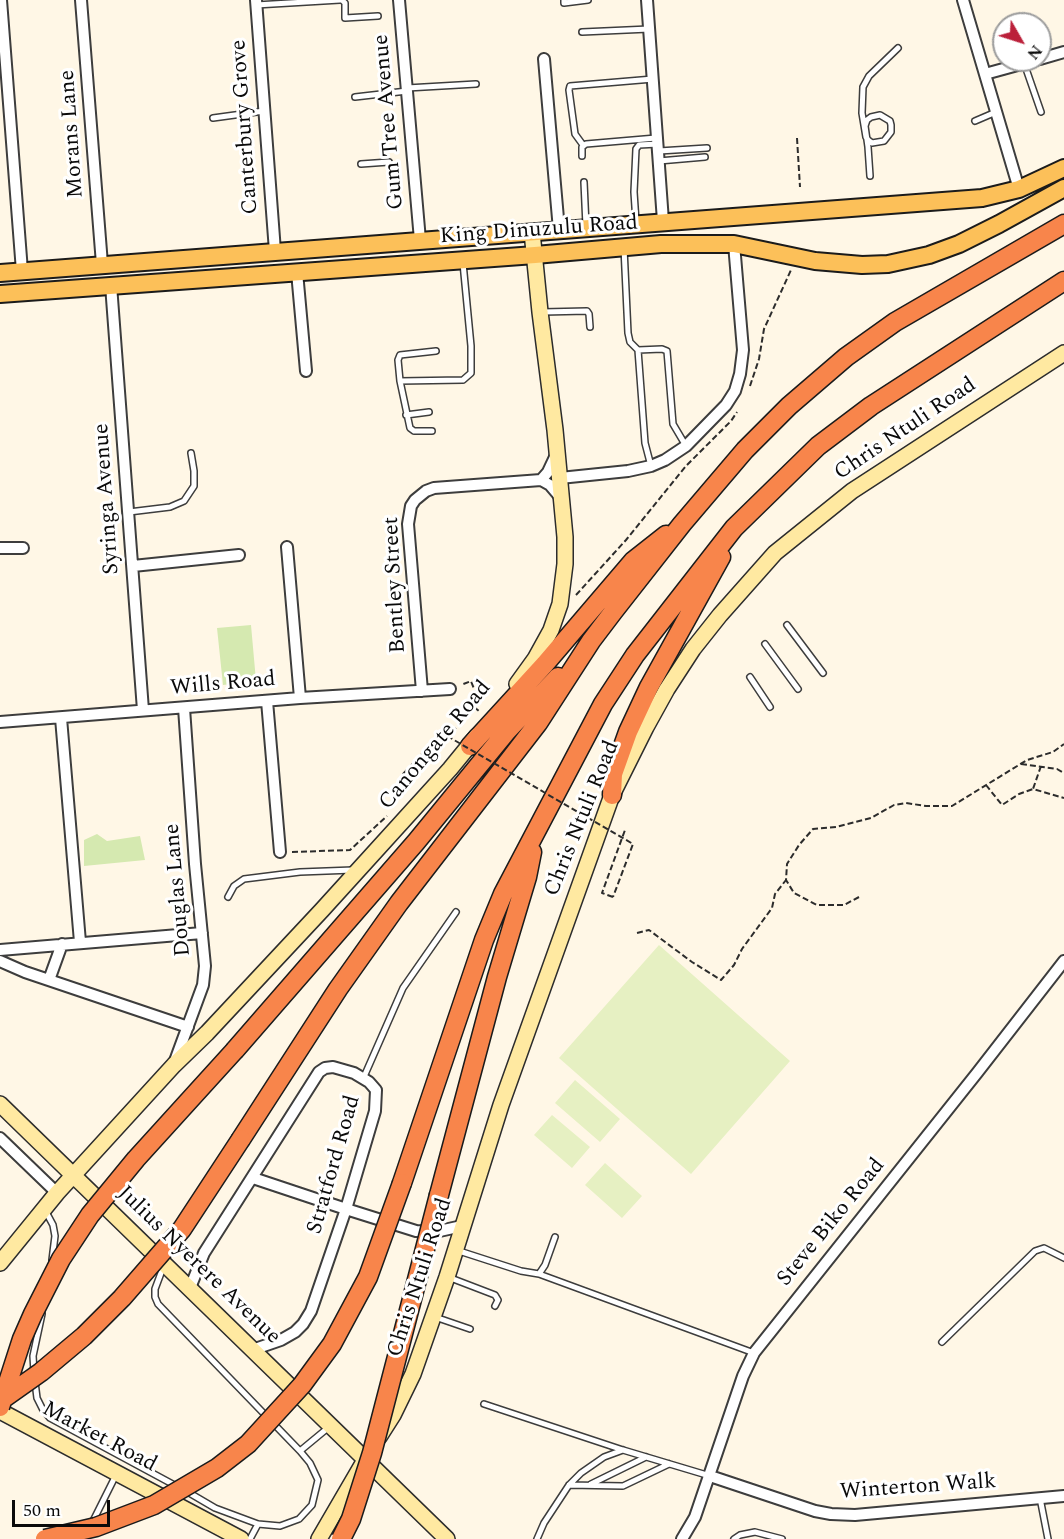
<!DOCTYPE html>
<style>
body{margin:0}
#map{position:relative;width:1064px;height:1539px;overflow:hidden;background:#fff7e6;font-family:Spectral,serif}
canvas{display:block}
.north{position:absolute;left:992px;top:12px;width:60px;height:60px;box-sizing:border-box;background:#fff;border:2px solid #9d9d9d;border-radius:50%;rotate:129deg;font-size:16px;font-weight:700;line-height:24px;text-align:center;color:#0a0a0a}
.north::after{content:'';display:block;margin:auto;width:21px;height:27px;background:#bb203a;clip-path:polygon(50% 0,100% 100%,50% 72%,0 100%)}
.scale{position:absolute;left:12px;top:1500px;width:98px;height:27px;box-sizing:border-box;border:3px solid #0a0a0a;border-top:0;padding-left:8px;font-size:18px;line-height:21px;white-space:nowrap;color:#0a0a0a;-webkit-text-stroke:4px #fff;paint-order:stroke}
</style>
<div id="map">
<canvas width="1064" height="1539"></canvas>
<div class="north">N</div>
<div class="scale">50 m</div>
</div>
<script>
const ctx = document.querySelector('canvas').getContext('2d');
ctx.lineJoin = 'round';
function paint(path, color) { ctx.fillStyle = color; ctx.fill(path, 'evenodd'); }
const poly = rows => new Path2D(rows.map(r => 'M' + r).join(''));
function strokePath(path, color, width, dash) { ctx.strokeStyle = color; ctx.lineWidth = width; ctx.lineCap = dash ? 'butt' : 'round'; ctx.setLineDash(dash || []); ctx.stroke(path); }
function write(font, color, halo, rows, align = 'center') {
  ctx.font = font + ' Spectral,serif'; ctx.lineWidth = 6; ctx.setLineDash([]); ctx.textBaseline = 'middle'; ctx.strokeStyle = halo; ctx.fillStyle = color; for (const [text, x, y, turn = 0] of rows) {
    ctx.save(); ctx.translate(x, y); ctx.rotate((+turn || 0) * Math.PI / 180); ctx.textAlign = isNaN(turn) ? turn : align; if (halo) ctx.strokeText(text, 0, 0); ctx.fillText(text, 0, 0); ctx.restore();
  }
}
paint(poly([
 [251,625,256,681,223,685,217,628],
 [97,834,107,841,140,836,145,860,84,866,84,840]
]), '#d5e9b0');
paint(poly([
 [659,945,790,1061,691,1174,559,1058],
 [575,1080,620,1119,600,1142,555,1103],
 [552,1115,590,1147,572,1168,534,1135],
 [605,1163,642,1196,622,1218,585,1185]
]), '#e6f0c2');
const lane = poly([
 [342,0,345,3,345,18,378,16],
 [564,0,564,3,588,0],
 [256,5,340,0],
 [582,32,649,29],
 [1024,63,1041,112],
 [407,88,476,84],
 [355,97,407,91],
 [213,118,264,111],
 [975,121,996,112],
 [583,145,575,134,569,90,570,86,653,79],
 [659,151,707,148],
 [582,156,582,147,586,144,656,138],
 [659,161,705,157],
 [361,164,389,162],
 [870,176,868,147,865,126,867,120,871,117,880,115,890,121,891,125,891,132,884,141,872,143,868,140,866,137,862,113,863,87,869,76,898,48],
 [584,182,586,226],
 [636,222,634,192,636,149,639,145,658,144],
 [624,248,628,333,630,342,638,350,662,349,667,351,673,424,686,446],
 [543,312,587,311,589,314,590,327],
 [638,350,645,443,651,466],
 [400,381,398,360,400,355,436,351],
 [406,415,429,412],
 [432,431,414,431,410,428,400,381,463,380,471,373,471,346,463,263],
 [129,512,170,507,184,501,194,486,194,471,191,453],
 [787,625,823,673],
 [765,644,798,689],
 [750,677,770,707],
 [228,897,234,886,244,879,300,872,353,870],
 [363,1079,403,988,456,912],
 [46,1212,53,1225,55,1236,52,1260],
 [456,1250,521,1271,539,1274,545,1265,555,1237],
 [164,1265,155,1289,155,1297,158,1304,300,1451,310,1463,318,1480,312,1505,299,1519,280,1526,258,1524,215,1508,186,1491],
 [539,1274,754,1353],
 [448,1277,495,1295,498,1300,495,1306],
 [435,1317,470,1329],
 [942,1342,1035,1251,1044,1248,1064,1258],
 [34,1372,33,1356,42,1314],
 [35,1382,37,1398,43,1410,50,1418,178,1487],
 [484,1404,623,1450,710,1476],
 [300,1451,329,1427],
 [591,1484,646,1457],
 [569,1485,623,1486,669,1464],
 [1040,1498,1048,1539],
 [92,1523,116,1475],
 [250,1539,258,1524],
 [537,1539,544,1523,569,1485,581,1473,604,1457,623,1450],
 [734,1539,740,1535,755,1532,782,1539]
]);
const street = poly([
 [1,0,22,271],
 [81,0,102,264],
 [256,0,275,251],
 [399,0,420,240],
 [647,0,663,221],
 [963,0,1019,189],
 [544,59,559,230],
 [1040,59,1064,52],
 [985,74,1036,60],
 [297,272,306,371],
 [111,285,143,710],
 [560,478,628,471,651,466,665,460,686,446,726,405,735,391,740,374,743,350,734,244],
 [541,480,548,472,556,455],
 [287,547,300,698],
 [0,548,23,548],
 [133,566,239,555],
 [422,691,408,524,411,506,415,500,426,491,434,488,541,480,550,485,561,498],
 [267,701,280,852],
 [61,718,80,942],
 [0,722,300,698,450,689],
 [0,950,202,933],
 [0,961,25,972,188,1027],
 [49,980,62,944],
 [175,1061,203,985,205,966,195,864,184,708],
 [0,1138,57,1193],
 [253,1178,346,1209,416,1231,435,1232,462,1226],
 [190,1288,204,1253,319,1072,325,1068,333,1067,354,1073,369,1082,376,1090,375,1111,346,1209,311,1311,303,1324,295,1332,281,1340,252,1350],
 [710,1476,815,1511,831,1514,855,1515,1064,1496],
 [682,1539,695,1517,743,1376,754,1353,977,1073,1064,961]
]);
const secondary = poly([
 [517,684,535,659,551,630,560,604,565,564,565,537,555,430,540,312,532,232],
 [0,1104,447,1539],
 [0,1263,57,1193,174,1065,207,1033,322,910,450,769,477,736],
 [0,1411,241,1539],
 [379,1437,393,1415,413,1374,447,1277,501,1105,612,795,646,727,667,689,693,649,720,615,775,553,852,491,1064,353],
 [319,1539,365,1460]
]);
const primary = poly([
 [0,273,982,198,1019,189,1064,168],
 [0,294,535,255,661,244,734,244,815,261,862,265,888,264,929,255,959,244,999,224,1064,188]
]);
const highway = poly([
 [470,746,545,664,633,561,666,535],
 [612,795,613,774,628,732,649,687,721,557],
 [235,1050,416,842,507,731,558,677],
 [241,1139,338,989,399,903,538,723,591,641,613,612,682,524,745,450,789,406,846,357,895,322,1064,224],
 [402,1183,484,940,503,894,603,704,635,655,734,528,818,446,871,406,1064,281],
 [439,1195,497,977,527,877,532,852]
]);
strokePath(lane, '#3d3d3d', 8);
strokePath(street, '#3d3d3d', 14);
strokePath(secondary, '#2c2c2c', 18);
strokePath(primary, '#1b1b1b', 20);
strokePath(highway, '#1b1b1b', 21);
strokePath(poly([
 [797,138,800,187],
 [750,386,759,359,764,329,791,270],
 [576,595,626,540,686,466,731,421,737,412],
 [474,707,480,712],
 [440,746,474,707,476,694,471,681,461,685],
 [1021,764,1057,769,1064,773],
 [1041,766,1033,789,1064,798],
 [986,785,1002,805,1019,794,1033,789],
 [292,852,350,850,387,816],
 [613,897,602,893,625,830],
 [859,897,844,905,817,905,794,893,786,880,787,864,799,845,813,829,836,827,871,818,894,805,906,803,926,806,952,806,1027,760,1053,752,1064,744],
 [637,933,649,930,692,962,721,980,734,965,742,949,772,908,775,894,786,880]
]), '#2c2c2c', 2, [6, 3]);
strokePath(lane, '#fff', 5);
strokePath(street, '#fff', 10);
strokePath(secondary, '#ffe9a1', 15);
strokePath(primary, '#fcc059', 16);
strokePath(highway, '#f8854b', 18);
const highwayBridge = poly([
 [0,1401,41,1372,84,1336,122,1298,182,1229,241,1139],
 [0,1407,22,1339,33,1314,61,1259,90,1215,136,1159,235,1050],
 [45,1539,96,1527,154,1505,217,1468,248,1444,302,1385,332,1344,368,1277,402,1183],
 [341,1539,351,1519,372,1453,439,1195]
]);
strokePath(highwayBridge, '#1b1b1b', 21, []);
strokePath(poly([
 [440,746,409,780,403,774,442,733,633,844,613,897]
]), '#2c2c2c', 2, [6, 3]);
strokePath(highwayBridge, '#f8854b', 18);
write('22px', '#0a0a0a', '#fff', [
 ["Gum Tree Avenue",390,122,-95],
 ["Canterbury Grove",246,127,-94],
 ["Morans Lane",73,134,-94],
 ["King Dinuzulu Road",539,231,-4],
 ["Chris Ntuli Road",906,430,-34],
 ["Syringa Avenue",108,499,-94],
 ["Bentley Street",396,585,-93],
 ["Wills Road",223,685,-5],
 ["Canongate Road",436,746,-50],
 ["Chris Ntuli Road",583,819,-68],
 ["Douglas Lane",179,890,-95],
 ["Stratford Road",335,1165,-74],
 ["Steve Biko Road",832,1223,-51],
 ["Julius Nyerere Avenue",198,1266,44],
 ["Chris Ntuli Road",421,1278,-72],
 ["Market Road",99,1438,28],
 ["Winterton Walk",918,1488,-4]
]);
</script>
